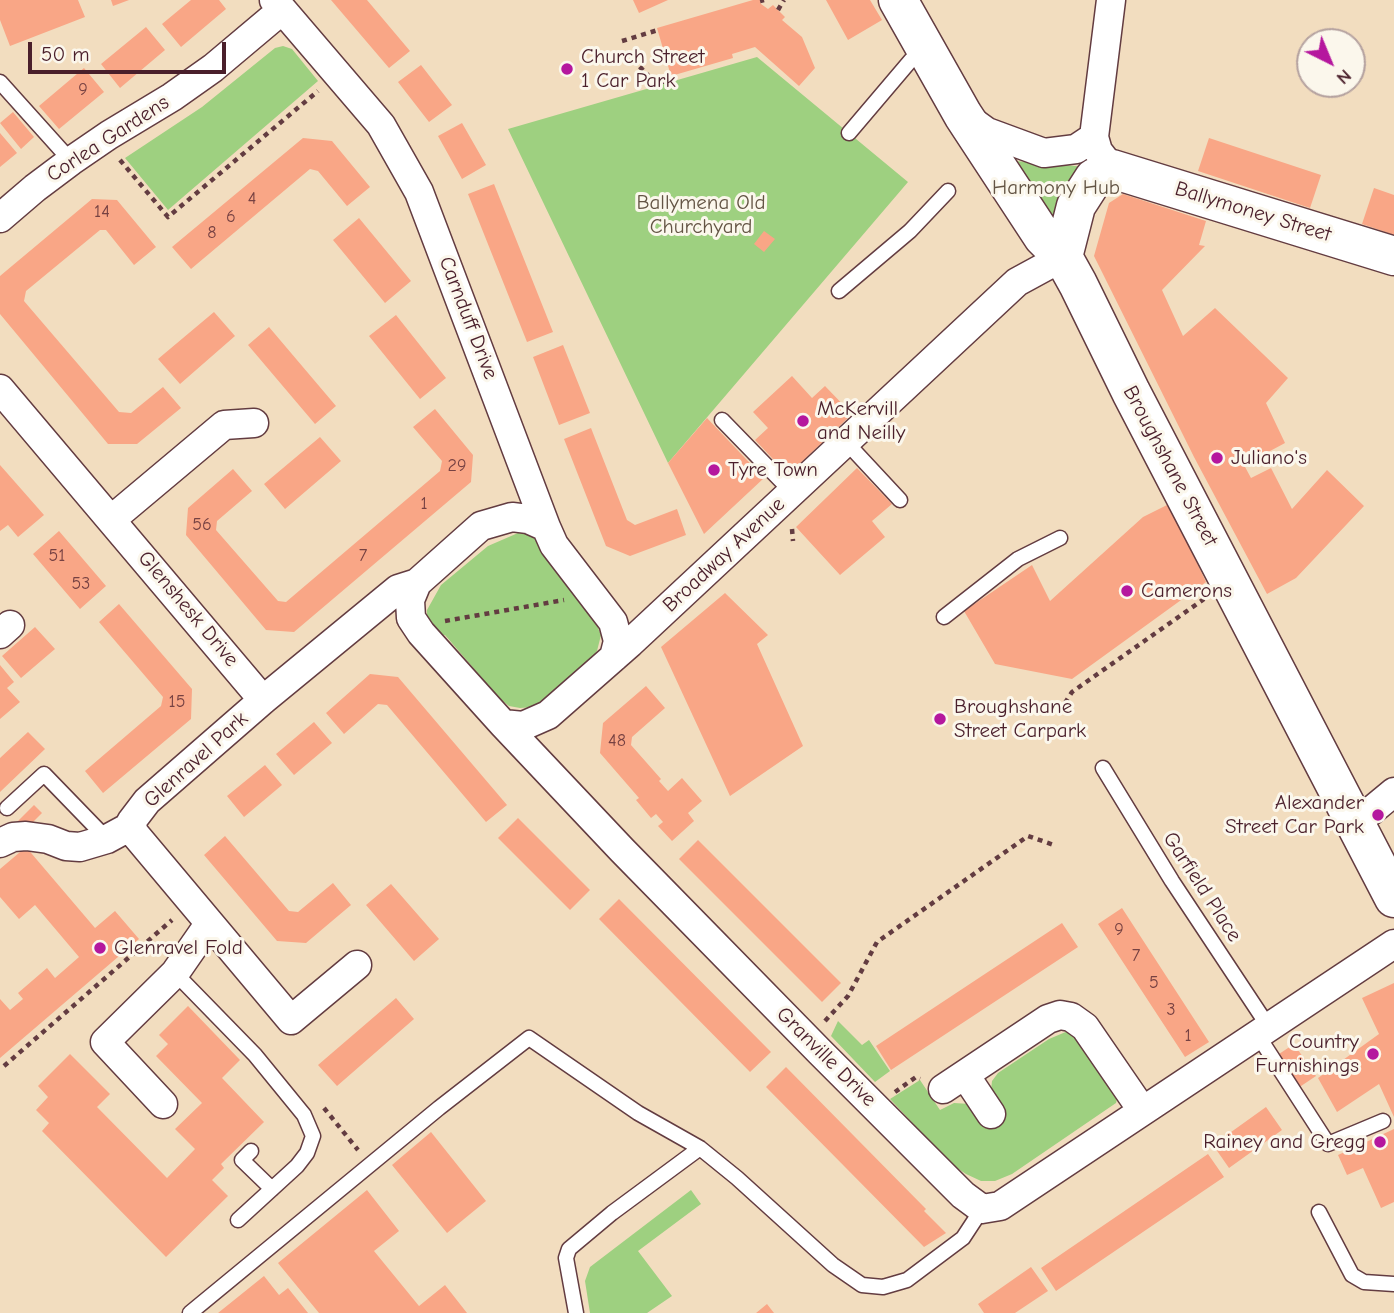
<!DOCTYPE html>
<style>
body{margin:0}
#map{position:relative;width:1394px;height:1313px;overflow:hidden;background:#f2ddbf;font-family:"Comic Neue",sans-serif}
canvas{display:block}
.north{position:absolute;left:1296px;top:28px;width:70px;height:70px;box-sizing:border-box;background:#fbf7ec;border:2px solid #b4a19f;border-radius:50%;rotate:137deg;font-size:19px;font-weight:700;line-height:28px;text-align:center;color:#4a1f2b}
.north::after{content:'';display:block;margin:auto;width:24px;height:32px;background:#b5179e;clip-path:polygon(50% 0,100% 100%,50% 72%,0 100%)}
.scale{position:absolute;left:28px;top:42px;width:198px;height:32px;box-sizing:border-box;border:4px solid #4a1f2b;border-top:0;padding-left:9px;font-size:21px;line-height:24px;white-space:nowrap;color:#4a1f2b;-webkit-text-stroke:5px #fbf7ec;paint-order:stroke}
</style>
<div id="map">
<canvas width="1394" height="1313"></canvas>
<div class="north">N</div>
<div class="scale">50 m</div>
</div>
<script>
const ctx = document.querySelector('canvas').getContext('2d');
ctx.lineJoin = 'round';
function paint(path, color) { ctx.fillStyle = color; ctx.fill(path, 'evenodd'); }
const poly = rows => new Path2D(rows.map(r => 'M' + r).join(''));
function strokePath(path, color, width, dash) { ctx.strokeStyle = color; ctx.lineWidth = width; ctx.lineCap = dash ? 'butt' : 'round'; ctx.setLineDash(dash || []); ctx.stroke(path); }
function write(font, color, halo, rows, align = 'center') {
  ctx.font = font + ' "Comic Neue",sans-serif'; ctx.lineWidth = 6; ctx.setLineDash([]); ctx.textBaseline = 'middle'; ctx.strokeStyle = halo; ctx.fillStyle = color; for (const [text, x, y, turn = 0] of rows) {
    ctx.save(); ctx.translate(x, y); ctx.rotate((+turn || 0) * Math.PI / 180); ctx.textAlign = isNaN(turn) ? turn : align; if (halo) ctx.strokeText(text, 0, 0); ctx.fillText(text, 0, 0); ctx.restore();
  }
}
paint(poly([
 [283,46,292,49,318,81,168,210,125,158,202,107,275,48],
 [757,57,908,182,668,463,508,129],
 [1015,161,1099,168,1054,236],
 [518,533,530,535,539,542,596,623,601,635,597,651,589,661,548,697,534,707,520,708,509,706,499,698,445,635,435,638,427,622,427,610,441,585,488,546],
 [838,1021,862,1045,869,1040,890,1071,875,1082,831,1036],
 [1068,1031,1078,1035,1118,1095,1116,1103,1012,1174,995,1181,981,1181,966,1174,951,1164,890,1099,920,1080,940,1110,954,1103,970,1104,991,1090,992,1081,998,1073,1049,1039],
 [691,1190,701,1204,638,1251,672,1296,647,1313,590,1313,585,1281,590,1267]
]), '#9ed080');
paint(poly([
 [0,0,78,0,85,17,10,46,0,20],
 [111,0,129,0,113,6],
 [191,0,219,0,226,9,181,47,162,24],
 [331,0,367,0,410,51,389,68],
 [633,0,668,0,639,13],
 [753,0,760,0,761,4,768,9,773,5,785,17,782,20,802,37,815,68,799,86,755,47,732,54,733,58,671,76,657,28],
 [826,0,870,0,882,20,848,40],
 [146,27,165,50,120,88,101,64],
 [421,65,452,105,429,122,398,82],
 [84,68,104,92,59,129,39,106],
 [13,112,34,137,21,149,0,123],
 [462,123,486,165,462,179,438,136],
 [0,133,17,153,0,167],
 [303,138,332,141,370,187,347,206,318,171,310,169,191,269,172,247],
 [1209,138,1321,175,1310,208,1198,171],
 [494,184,553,332,527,342,468,194],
 [1374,188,1394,195,1394,235,1362,224],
 [1123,194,1206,221,1199,245,1205,246,1162,290,1183,336,1215,308,1288,378,1266,403,1285,443,1244,465,1251,478,1271,468,1292,509,1327,470,1364,506,1296,578,1267,594,1194,457,1094,256,1109,203],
 [92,199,117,200,156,247,134,265,106,230,100,230,26,291,24,301,119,412,131,413,163,387,181,408,137,444,108,444,0,314,0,276],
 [359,218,411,281,385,303,333,240],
 [764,231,775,239,764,252,754,244],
 [214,312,235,336,180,384,158,359],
 [396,315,446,378,420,399,369,336],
 [269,327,336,406,315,424,248,345],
 [563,345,590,413,559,425,533,357],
 [792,376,812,398,825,386,852,414,788,475,755,440,768,428,753,412],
 [435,409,473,455,471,482,294,632,266,630,186,535,188,508,233,469,252,491,217,521,216,530,278,601,286,602,440,471,442,461,413,427],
 [707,418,764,478,704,534,668,463],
 [591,428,627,520,635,525,677,509,686,535,630,556,606,546,564,439],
 [320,437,341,461,285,509,264,484],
 [0,465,44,515,18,537,8,525,0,531],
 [857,468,892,504,872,521,885,537,840,575,796,527],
 [1169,504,1206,582,1072,679,995,664,964,611,1032,565,1050,601,1143,517],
 [59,531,106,586,80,609,33,554],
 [725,593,768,635,757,644,803,746,730,796,661,647],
 [119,604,192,689,191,719,103,793,85,771,161,706,163,697,99,622],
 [35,627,55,649,21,678,2,656],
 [0,665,14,682,7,688,20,702,0,719],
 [370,674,398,677,507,805,486,822,387,705,378,704,344,734,326,713],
 [646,686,665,708,632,737,631,745,661,779,659,781,668,791,682,778,702,801,688,813,694,821,672,841,658,826,663,822,656,814,651,818,636,800,639,798,600,753,603,723],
 [314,722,332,743,294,775,276,754],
 [28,732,45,749,0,792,0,758],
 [265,765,282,785,244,817,227,796],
 [34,805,42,813,26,829,18,821],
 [518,818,590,890,570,910,498,838],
 [225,836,289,911,298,912,333,883,351,905,306,943,277,941,204,855],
 [698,840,841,983,822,1002,679,859],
 [26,847,95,928,115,911,139,939,0,1058,0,999,10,1010,23,999,18,993,47,968,55,978,79,957,35,905,19,919,0,897,0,869],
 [391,884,439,939,414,961,366,905],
 [619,899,771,1052,750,1072,599,919],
 [1122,908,1209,1042,1185,1057,1098,924],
 [1062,923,1078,947,891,1070,876,1046],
 [1394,983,1394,1117,1379,1084,1337,1112,1318,1078,1379,1034,1362,998],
 [396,998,414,1019,337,1086,318,1065],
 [188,1006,240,1060,222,1078,264,1122,221,1164,224,1168,212,1180,228,1196,166,1257,42,1131,49,1123,36,1110,48,1097,38,1086,70,1054,110,1094,97,1107,167,1178,195,1149,175,1129,202,1103,156,1056,168,1044,159,1035],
 [1294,1044,1316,1076,1295,1090,1273,1058],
 [786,1067,926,1209,924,1211,946,1233,924,1247,766,1087],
 [1266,1107,1282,1130,1229,1168,1213,1145],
 [1394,1129,1394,1202,1381,1208,1363,1168,1347,1175,1338,1155],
 [431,1132,486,1201,447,1233,392,1165],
 [1208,1154,1224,1177,1056,1291,1041,1268],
 [367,1190,399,1231,374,1251,419,1306,445,1285,467,1313,319,1313,278,1263],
 [1031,1267,1048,1291,1015,1313,984,1313,978,1304],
 [264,1276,279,1295,288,1288,308,1313,218,1313],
 [767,1304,774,1313,756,1313]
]), '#f9a686');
const lane = poly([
 [0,82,71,161],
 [849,133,911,60,927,52],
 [839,291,910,231,948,191],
 [722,420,792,492],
 [846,442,900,500],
 [944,617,1018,559,1060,538],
 [1103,768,1172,881,1268,1026],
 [7,808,44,774,107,839],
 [175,973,255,1055,304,1115,313,1136,307,1153,297,1166,238,1220],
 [1257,1034,1328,1144,1383,1121],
 [251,1151,242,1160,272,1189],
 [1319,1212,1352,1275,1364,1282,1394,1284],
 [190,1313,439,1108,529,1038,638,1113,700,1148,737,1178,833,1265,862,1285,883,1287,907,1280,963,1238,982,1209],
 [576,1313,566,1258,569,1249,612,1213,700,1148]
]);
const street = poly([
 [274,0,381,125,419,192,546,527,554,545,613,622,618,641,614,657],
 [1111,0,1094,137,1098,151,1112,169],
 [969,119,987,132,1044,153,1076,149,1094,137],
 [0,218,35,188,71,161,109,135,172,97,213,68,282,10],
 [0,389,263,700],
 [112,519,224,425,254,423],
 [417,583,410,600,411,618,421,633,503,724,622,850,820,1052,963,1195,982,1209,1000,1206,1394,944],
 [0,634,10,625],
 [503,724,523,726,548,715,630,643,1017,282,1063,257],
 [1354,821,1371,811,1394,792],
 [0,843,13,837,26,836,48,839,66,846,80,847,107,839,131,826],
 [357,965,291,1020,134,833,131,822,147,801,263,700,398,589,417,583,481,526,512,517,528,519,546,527],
 [965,1075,991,1114],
 [943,1089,1048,1019,1060,1015,1071,1017,1085,1027,1142,1110],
 [163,1104,105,1042,175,973,209,924]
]);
const secondary = poly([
 [898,0,963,115,1043,237,1063,257,1078,284,1131,392,1394,898],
 [1063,257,1076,206,1094,178,1112,169,1394,256]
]);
strokePath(lane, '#633c41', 17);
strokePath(street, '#633c41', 31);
strokePath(secondary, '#633c41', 41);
strokePath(poly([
 [760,1,764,0],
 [778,10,784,0],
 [622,41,658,30],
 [626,52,656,84,672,79],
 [120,160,168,217,318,91],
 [792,529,793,541],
 [445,621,564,600],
 [1065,703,1072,692,1204,599],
 [825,1021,848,996,877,942,1028,836,1054,845],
 [4,1066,172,920],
 [895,1092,916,1077,920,1079],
 [324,1108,358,1150]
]), '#633c41', 4.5, [5, 5]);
strokePath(lane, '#fff', 14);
strokePath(street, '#fff', 28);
strokePath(secondary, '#fff', 38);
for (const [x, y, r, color] of [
 [567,69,7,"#b5179e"],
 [803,421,7,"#b5179e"],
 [1217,458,7,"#b5179e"],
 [714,470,7,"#b5179e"],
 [1127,591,7,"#b5179e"],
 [940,719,7,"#b5179e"],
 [1378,815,7,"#b5179e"],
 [100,948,7,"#b5179e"],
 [1373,1054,7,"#b5179e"],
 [1380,1142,7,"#b5179e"]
]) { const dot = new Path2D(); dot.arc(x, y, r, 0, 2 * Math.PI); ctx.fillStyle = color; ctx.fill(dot); strokePath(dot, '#fbf7ec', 2.5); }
write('18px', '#764142', null, [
 ["9",83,90],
 ["4",252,199],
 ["14",102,212],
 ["6",231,217],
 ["8",212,233],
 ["29",457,466],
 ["1",424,504],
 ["56",202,525],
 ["51",57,556],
 ["7",363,556],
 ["53",81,584],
 ["15",177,702],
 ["48",617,741],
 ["9",1119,930],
 ["7",1136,956],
 ["5",1154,983],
 ["3",1171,1010],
 ["1",1188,1036]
]);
write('21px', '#4a1f2b', '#fbf7ec', [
 ["Church Street",581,57],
 ["1 Car Park",581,81],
 ["McKervill",817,409],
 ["and Neilly",817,433],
 ["Juliano's",1231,458],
 ["Tyre Town",728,470],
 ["Camerons",1141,591],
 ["Broughshane",954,707],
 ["Street Carpark",954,731],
 ["Alexander",1364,803,"right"],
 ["Street Car Park",1364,827,"right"],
 ["Glenravel Fold",114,948],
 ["Country",1359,1042,"right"],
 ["Furnishings",1359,1066,"right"],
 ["Rainey and Gregg",1366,1142,"right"]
], 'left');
write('21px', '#4a1f2b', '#fbf7ec', [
 ["Corlea Gardens",108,139,-33],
 ["Ballymoney Street",1253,212,17],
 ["Carnduff Drive",468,318,69],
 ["Broughshane Street",1170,466,62],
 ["Broadway Avenue",724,555,-43],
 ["Glenshesk Drive",188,609,50],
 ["Glenravel Park",196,760,-42],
 ["Garfield Place",1202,887,57],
 ["Granville Drive",826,1057,45]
]);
write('21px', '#635444', '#fbf7ec', [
 ["Harmony Hub",1056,188],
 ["Ballymena Old",701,203],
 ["Churchyard",701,227]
]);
</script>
